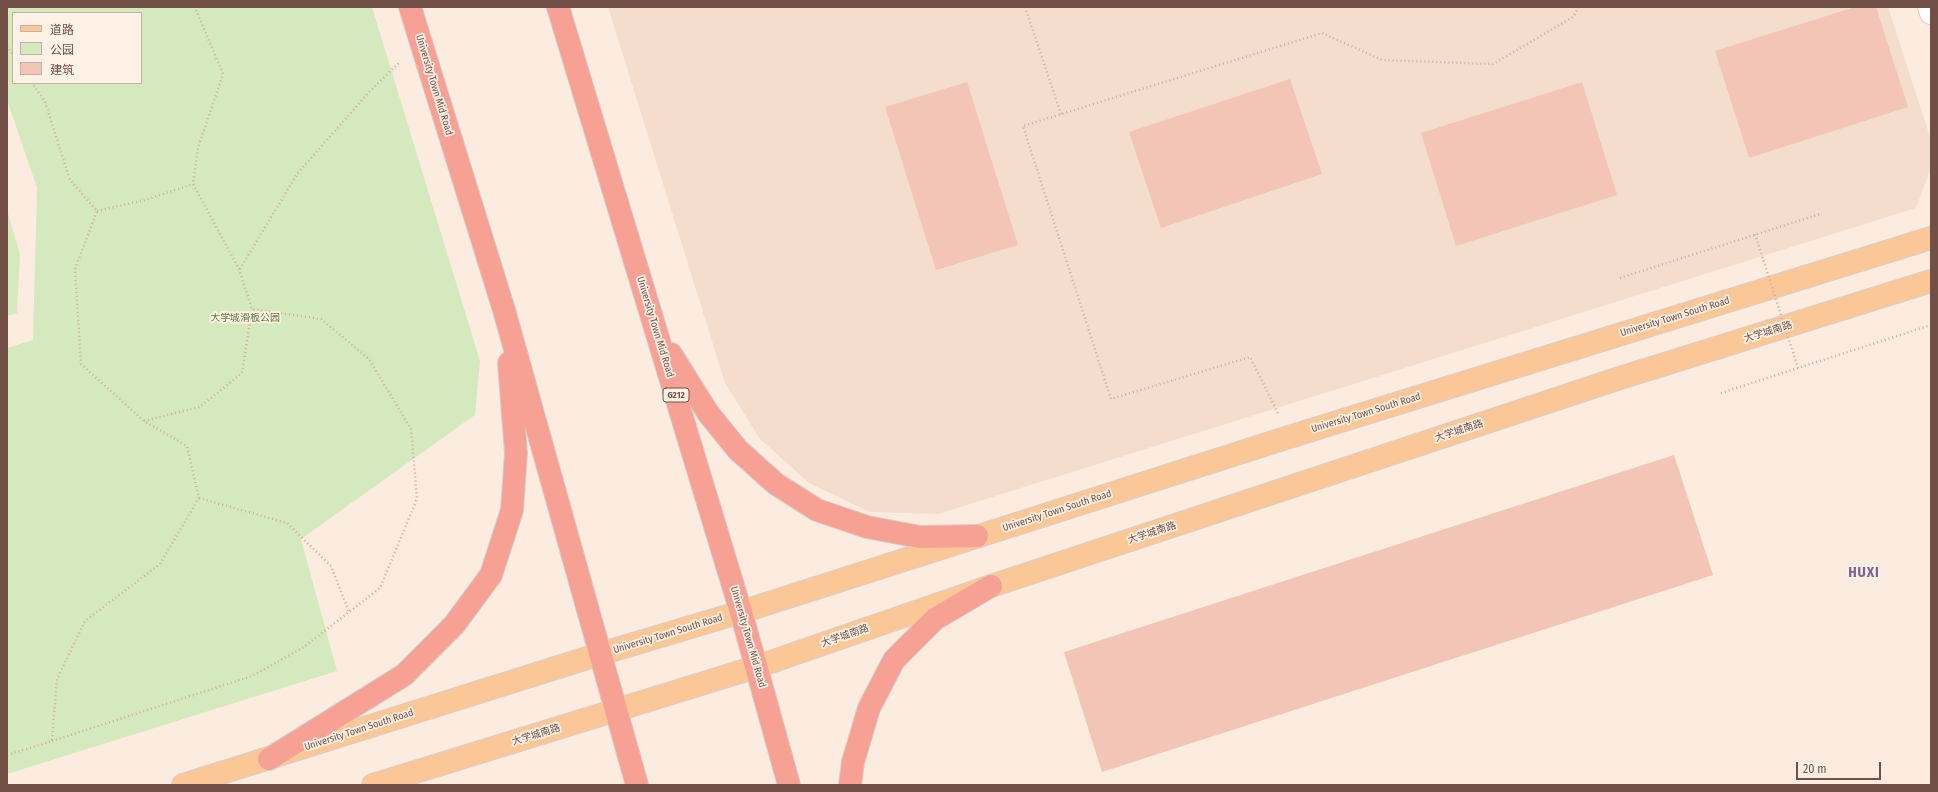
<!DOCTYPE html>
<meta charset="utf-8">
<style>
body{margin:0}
#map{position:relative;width:1938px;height:792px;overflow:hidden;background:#fcecdf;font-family:"Fira Sans Condensed","Noto Sans SC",sans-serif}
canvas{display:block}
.frame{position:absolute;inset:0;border:8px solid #725047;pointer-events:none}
.legend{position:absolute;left:12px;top:12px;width:130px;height:72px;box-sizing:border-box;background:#fff1e5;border:1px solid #c7b1a6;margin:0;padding:5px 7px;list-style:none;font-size:12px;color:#725047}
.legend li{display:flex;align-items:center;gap:8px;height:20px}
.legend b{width:20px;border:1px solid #c7b1a6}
.scale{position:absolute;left:1796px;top:762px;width:85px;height:18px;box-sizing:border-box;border:2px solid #725047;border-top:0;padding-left:5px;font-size:12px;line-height:14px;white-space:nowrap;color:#725047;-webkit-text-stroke:3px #fff1e5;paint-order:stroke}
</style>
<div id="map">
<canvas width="1938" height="792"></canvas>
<div class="frame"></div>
<ul class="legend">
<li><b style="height:5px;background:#fcc796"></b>道路</li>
<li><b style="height:11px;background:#d5e9be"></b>公园</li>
<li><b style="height:11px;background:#f2c5b6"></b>建筑</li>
</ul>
<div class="scale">20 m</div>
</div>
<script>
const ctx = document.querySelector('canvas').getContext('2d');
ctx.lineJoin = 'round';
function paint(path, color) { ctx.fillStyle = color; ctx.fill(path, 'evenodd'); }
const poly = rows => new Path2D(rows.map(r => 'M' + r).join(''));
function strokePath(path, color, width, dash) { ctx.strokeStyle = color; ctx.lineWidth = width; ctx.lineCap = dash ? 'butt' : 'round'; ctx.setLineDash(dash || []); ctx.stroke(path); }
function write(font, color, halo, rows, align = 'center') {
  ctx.font = font + ' "Fira Sans Condensed","Noto Sans SC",sans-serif'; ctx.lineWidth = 3.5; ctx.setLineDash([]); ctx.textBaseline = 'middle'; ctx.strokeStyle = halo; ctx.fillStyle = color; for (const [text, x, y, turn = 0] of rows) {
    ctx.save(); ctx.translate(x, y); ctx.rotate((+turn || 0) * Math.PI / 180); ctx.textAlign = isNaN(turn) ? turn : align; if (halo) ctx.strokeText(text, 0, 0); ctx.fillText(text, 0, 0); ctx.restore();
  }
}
paint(poly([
 [608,7,1888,7,1931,140,1931,168,1916,208,938,514,870,512,809,483,760,439,725,383]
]), '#f4ddcd');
paint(poly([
 [7,7,372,7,480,361,475,415,301,539,337,671,7,774,7,348,33,340,37,188,7,100],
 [13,13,141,13,141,83,13,83],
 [7,210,20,254,17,313,7,316]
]), '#d5e9be');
paint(poly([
 [1855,7,1876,7,1908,107,1749,158,1715,51],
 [1290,79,1322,174,1161,228,1129,132],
 [967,82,1018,245,936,270,885,107],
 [1582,82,1617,195,1456,246,1421,133],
 [1674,455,1713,575,1102,772,1064,652]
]), '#f2c5b6');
const minor = poly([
 [1929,7,1931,13]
]);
const major = poly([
 [183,785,600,654,741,612,1289,437,1931,238],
 [373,785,756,667,991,586,1620,378,1931,281]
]);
const highway = poly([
 [410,7,504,310,637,785],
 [558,7,741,612,789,785],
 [671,354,708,413,738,450,776,484,817,510,867,527,920,537,977,536],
 [269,759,404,675,454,625,491,575,512,510,516,453,509,363],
 [850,785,853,762,869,708,894,660,935,619,991,586]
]);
strokePath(minor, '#e2c9be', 24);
strokePath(major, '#d8cecb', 24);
strokePath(highway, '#d8cecb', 24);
strokePath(poly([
 [1025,7,1061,114],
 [7,46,13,55],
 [97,211,145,200,193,184],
 [240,269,297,174,369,92,400,62],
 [1620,278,1820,214],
 [1721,393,1931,325],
 [1278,413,1250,357,1111,399,1023,126,1322,33,1382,60,1493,64,1573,17,1579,7],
 [144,421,200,407,242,373,252,309],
 [199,498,287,523,331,566,349,612],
 [52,741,252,676,304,647,380,588,417,499,411,429,369,359,321,319,252,309,239,269,193,184,198,148,223,74,195,7],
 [7,755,52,741,57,679,85,621,160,564,199,498,187,446,144,421,81,364,75,269,97,211,70,180,45,102,32,83]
]), '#d6a89a', 2.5, [1, 3]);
strokePath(minor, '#fff', 22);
strokePath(major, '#fcc796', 22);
strokePath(highway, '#f7a094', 22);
strokePath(poly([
 [1755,234,1798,368]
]), '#d6a89a', 2.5, [1, 3]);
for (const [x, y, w] of [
 [676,395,26]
]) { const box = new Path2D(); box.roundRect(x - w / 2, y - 7, w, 14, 3); ctx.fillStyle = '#fff1e5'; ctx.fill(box); strokePath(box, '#725047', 1); }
write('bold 9px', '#725047', null, [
 ["G212",676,395]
]);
write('10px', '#725047', '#fff1e5', [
 ["University Town Mid Road",434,85,73],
 ["University Town South Road",1675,317,-17],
 ["University Town Mid Road",655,327,73],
 ["大学城南路",1768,332,-17],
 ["University Town South Road",1366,413,-17],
 ["大学城南路",1459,431,-18],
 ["University Town South Road",1057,511,-18],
 ["大学城南路",1152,533,-18],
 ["University Town South Road",668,634,-17],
 ["大学城南路",845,636,-19],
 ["University Town Mid Road",748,637,74],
 ["University Town South Road",359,730,-18],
 ["大学城南路",536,735,-17]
]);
write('10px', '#58783f', '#fff1e5', [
 ["大学城滑板公园",245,318]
]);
ctx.letterSpacing = '1px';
write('bold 14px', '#7d6296', '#fff1e5', [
 ["HUXI",1864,573]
]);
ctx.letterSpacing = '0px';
</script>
